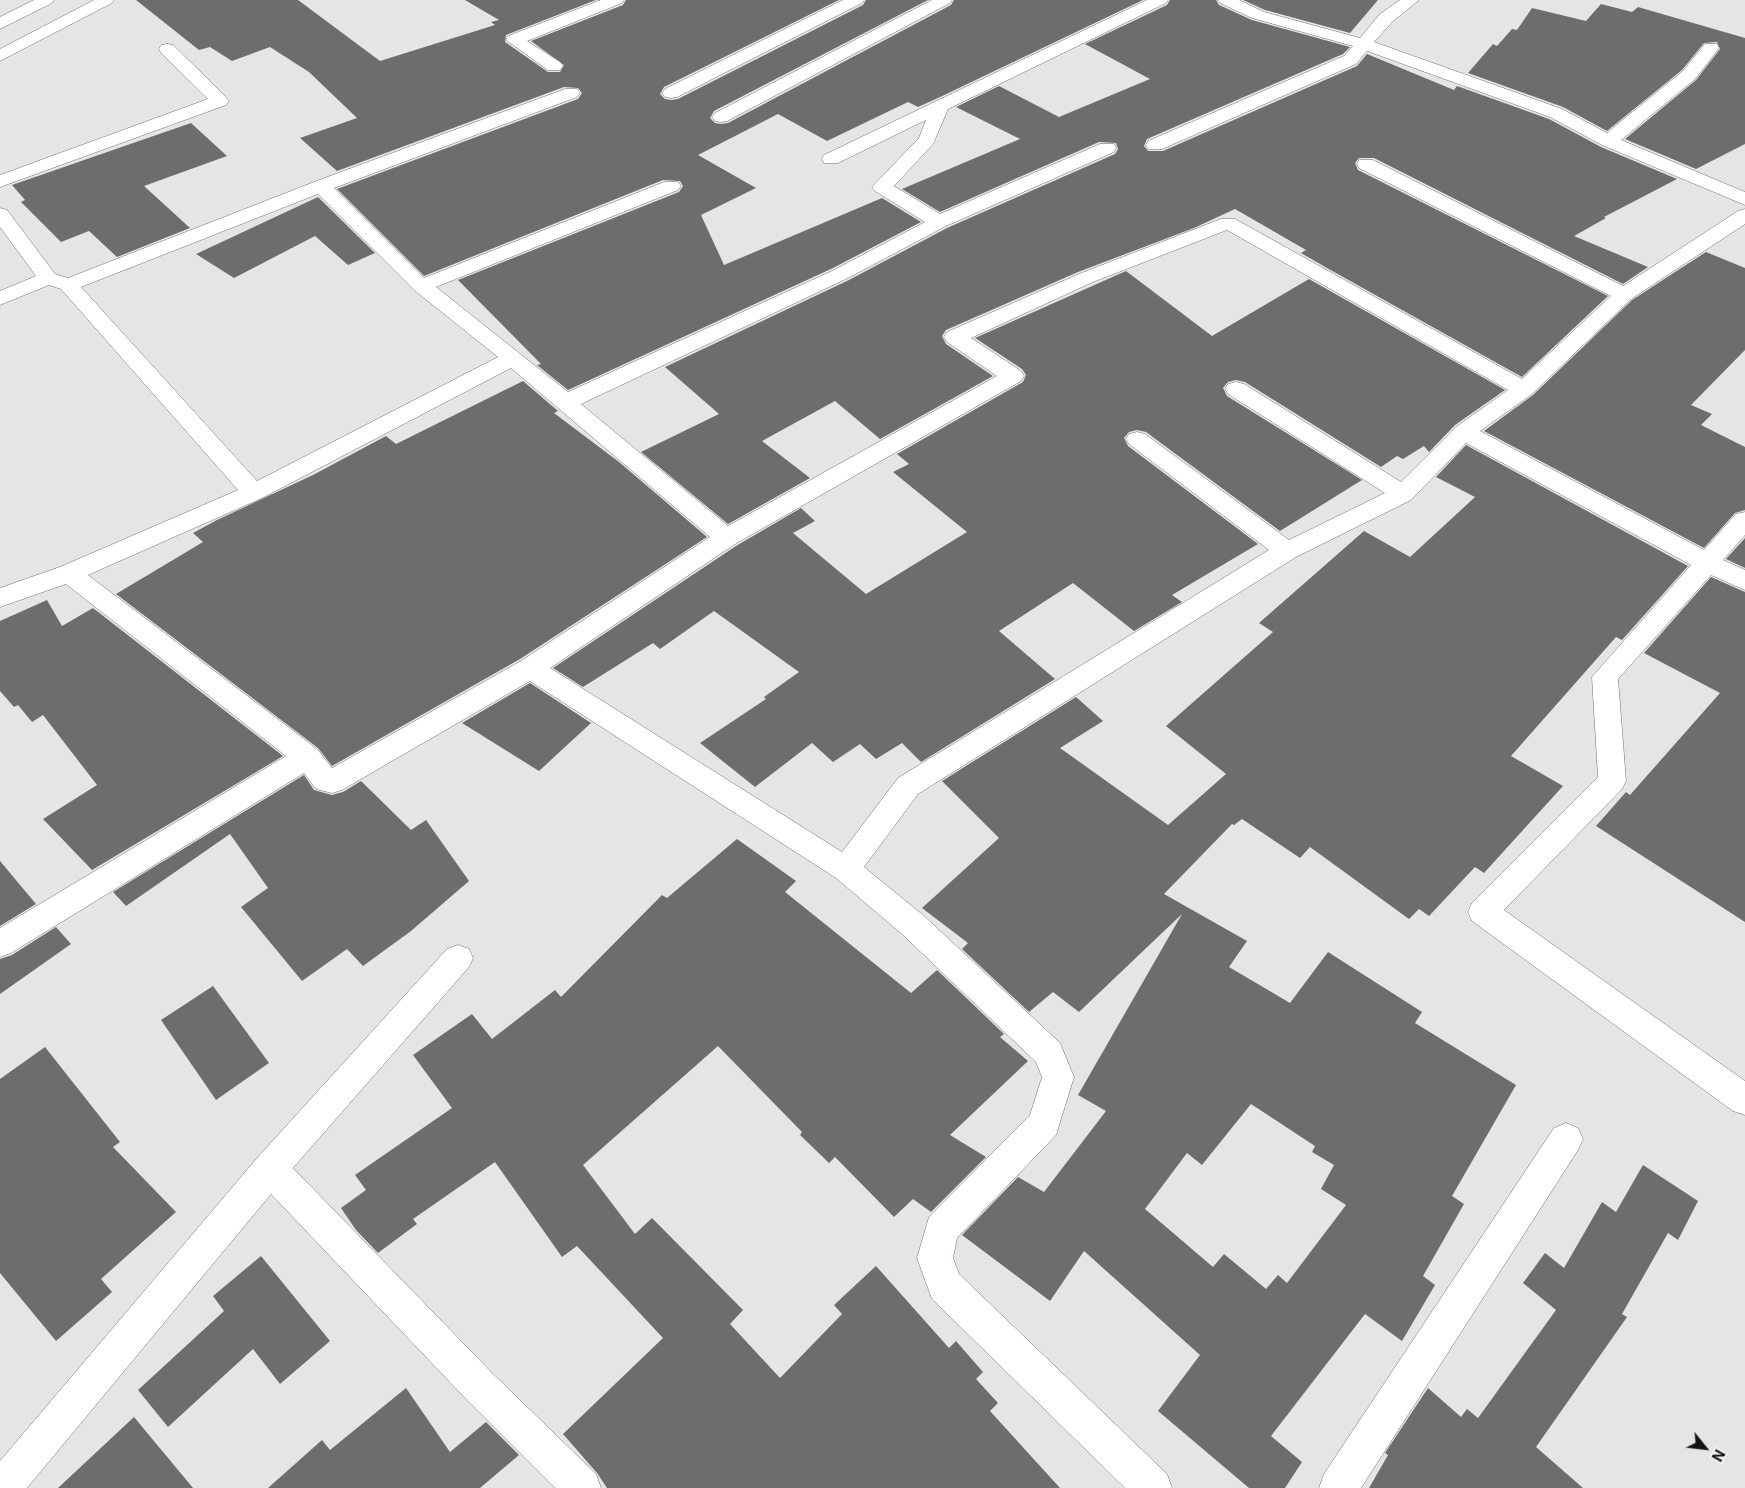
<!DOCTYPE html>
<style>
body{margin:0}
#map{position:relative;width:1745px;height:1488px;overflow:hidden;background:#e4e5e7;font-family:Inter,sans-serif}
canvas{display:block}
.north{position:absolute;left:1680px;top:1423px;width:50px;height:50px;-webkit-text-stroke:4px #f1f2f4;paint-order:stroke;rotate:119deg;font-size:14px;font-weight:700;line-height:20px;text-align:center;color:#141415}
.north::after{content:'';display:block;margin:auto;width:18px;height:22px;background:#141415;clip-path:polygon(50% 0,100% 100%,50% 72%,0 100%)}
</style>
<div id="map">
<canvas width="1745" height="1488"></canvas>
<div class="north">N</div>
</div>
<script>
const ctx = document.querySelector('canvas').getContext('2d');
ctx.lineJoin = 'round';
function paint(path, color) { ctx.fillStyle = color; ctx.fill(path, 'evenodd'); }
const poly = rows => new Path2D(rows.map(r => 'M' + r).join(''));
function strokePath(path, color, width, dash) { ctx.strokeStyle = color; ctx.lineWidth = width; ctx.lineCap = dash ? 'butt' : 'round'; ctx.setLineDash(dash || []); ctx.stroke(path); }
paint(poly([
 [136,0,298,0,380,61,495,25,491,22,499,20,465,0,596,0,506,35,505,42,548,72,560,72,564,65,531,41,623,5,626,0,839,0,664,87,660,94,665,99,671,100,678,99,863,5,866,0,928,0,714,111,710,118,715,123,721,124,728,123,951,5,954,0,1143,0,938,98,918,107,908,102,827,141,778,114,698,155,756,188,701,215,724,265,882,198,921,222,833,268,568,390,537,365,541,364,458,280,679,192,683,186,680,181,663,180,424,276,337,189,578,99,582,93,578,88,564,87,337,171,300,138,357,118,309,72,270,47,232,61,210,47,199,50],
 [1170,0,1216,0,1219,5,1252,20,1350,47,1343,54,1147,139,1144,146,1148,151,1163,151,1357,66,1367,54,1454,90,1457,86,1549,119,1601,147,1677,179,1604,217,1606,218,1574,236,1648,267,1623,284,1374,158,1359,158,1355,163,1358,170,1608,296,1522,377,1327,268,1301,253,1306,250,1235,209,1194,228,1078,272,946,330,942,336,946,344,993,376,880,439,835,401,762,441,810,478,728,524,641,452,719,414,665,367,849,280,947,228,1115,154,1118,149,1116,143,1099,142,940,212,902,189,1020,139,956,107,999,86,1059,117,1150,79,1085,44,1167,5],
 [1243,0,1378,0,1350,33,1265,10],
 [1601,4,1632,12,1638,7,1745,38,1745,144,1696,169,1625,139,1696,80,1720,49,1717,42,1704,43,1682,70,1607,131,1563,107,1468,73,1493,44,1497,46,1512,29,1517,30,1532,8,1586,21],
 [191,123,227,156,144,186,190,228,117,257,89,231,61,242,21,202,25,200,12,185],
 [318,197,375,253,348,265,315,236,234,278,196,254],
 [1706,252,1745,268,1745,350,1691,405,1712,414,1701,425,1745,447,1745,510,1735,513,1704,548,1484,431,1533,395,1632,300],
 [1126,271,1212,336,1309,279,1505,390,1455,425,1429,452,1424,446,1403,459,1397,456,1381,467,1245,382,1236,380,1228,382,1223,388,1227,396,1362,480,1280,531,1146,432,1137,430,1129,432,1124,438,1128,446,1258,544,1172,595,1182,602,1134,631,1073,583,999,631,1055,679,921,762,902,743,876,759,860,744,833,762,812,743,755,787,700,743,766,699,764,697,799,672,714,611,660,649,653,643,583,687,553,668,736,546,801,508,815,521,793,533,866,594,967,532,893,472,909,464,897,454,1023,382,1026,375,1022,369,975,338],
 [523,381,558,411,554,413,619,462,707,537,520,659,332,766,318,748,116,594,203,542,193,533,217,520,313,475,386,436,396,444],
 [1466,445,1688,566,1622,640,1616,637,1511,756,1563,786,1484,873,1475,867,1429,916,1419,909,1409,919,1310,847,1300,858,1242,819,1234,825,1232,824,1164,894,1247,941,1229,967,1290,1003,1328,952,1422,1012,1415,1023,1516,1085,1452,1196,1464,1204,1423,1276,1435,1285,1402,1341,1365,1314,1271,1436,1302,1462,1285,1488,1249,1488,1158,1411,1200,1355,1084,1251,1050,1301,962,1235,1018,1177,1044,1192,1106,1111,1078,1095,1182,914,1079,1012,1053,992,1029,1012,962,949,968,943,922,908,999,838,942,781,1076,697,1103,721,1060,748,1168,825,1226,774,1166,726,1273,632,1259,623,1364,531,1410,557,1475,497,1436,477],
 [1251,1104,1315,1146,1312,1152,1334,1165,1321,1189,1346,1205,1287,1283,1278,1275,1266,1289,1224,1254,1213,1267,1145,1209,1187,1153,1202,1165],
 [1745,538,1745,568,1726,559],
 [1711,577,1745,592,1745,922,1596,826,1626,792,1630,795,1720,693,1644,653],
 [47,600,62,626,93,608,283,756,92,870,43,819,97,785,43,715,32,722,18,705,14,707,0,691,0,621],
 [530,683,591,723,539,771,462,723],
 [304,775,314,790,332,795,343,792,361,781,411,830,426,820,469,881,411,931,363,966,347,949,302,981,241,907,268,888,230,834,126,906,113,892],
 [737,839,796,881,785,892,911,993,937,970,1004,1034,1000,1037,1028,1061,950,1135,986,1157,931,1212,913,1199,894,1217,835,1157,829,1163,800,1135,802,1132,718,1046,583,1165,635,1234,652,1218,743,1310,730,1324,780,1378,842,1314,834,1305,876,1266,949,1348,956,1341,983,1372,976,1379,998,1403,990,1411,1060,1488,607,1488,597,1473,563,1434,663,1338,577,1246,562,1257,495,1162,413,1219,417,1224,378,1253,356,1230,341,1208,366,1190,355,1175,452,1108,413,1055,472,1014,492,1039,555,990,561,997,662,895,667,898],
 [0,861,36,904,0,926],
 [56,927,71,944,0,994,0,959,12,955],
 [213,986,269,1063,216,1100,161,1020],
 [45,1047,120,1142,113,1147,176,1212,101,1279,112,1292,56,1341,0,1273,0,1079],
 [1643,1165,1698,1201,1678,1240,1668,1233,1622,1314,1627,1317,1536,1447,1583,1488,1369,1488,1388,1455,1385,1453,1428,1388,1461,1417,1467,1409,1478,1418,1556,1310,1523,1283,1545,1253,1564,1268,1602,1202,1616,1212],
 [261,1256,330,1341,280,1384,253,1349,168,1427,138,1390,224,1311,213,1296],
 [406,1388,450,1452,486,1422,519,1455,480,1488,268,1488,322,1440,330,1450],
 [134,1417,193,1488,58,1488]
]), '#6f6d6c');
const minor = poly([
 [34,0,54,0,52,3,0,29,0,17,34,0],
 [94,0,114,0,112,3,0,61,0,49,94,0],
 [601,0,624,0,622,3,527,41,560,62,563,66,560,70,548,70,506,40,508,36,601,0],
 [843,0,864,0,862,3,677,97,671,98,665,97,662,93,665,89,843,0],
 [932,0,952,0,950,3,727,121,721,122,715,121,712,117,715,113,932,0],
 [1147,0,1168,0,1166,3,948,109,933,144,894,186,940,214,1100,144,1114,144,1116,148,1114,152,946,226,848,278,581,404,728,526,997,376,947,342,944,337,947,332,1079,274,1221,219,1235,219,1522,379,1611,296,1359,168,1357,164,1359,160,1373,160,1623,286,1738,211,1745,209,1745,224,1631,299,1532,394,1480,431,1704,550,1736,514,1745,512,1745,535,1723,560,1745,570,1745,590,1711,575,1618,679,1626,781,1622,789,1504,910,1745,1081,1745,1115,1733,1111,1472,921,1468,912,1472,903,1598,777,1592,677,1691,565,1466,443,1411,500,1296,557,918,794,864,867,924,916,1060,1043,1074,1077,1056,1135,957,1238,953,1258,959,1274,1167,1474,1172,1488,1125,1488,932,1299,917,1258,929,1217,1030,1115,1042,1077,1036,1062,902,934,836,878,530,681,342,790,332,793,316,789,304,773,11,953,0,957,0,928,286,756,66,584,0,607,0,588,60,567,238,490,61,289,49,285,0,305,0,291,36,276,0,227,0,208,7,210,55,274,68,278,314,182,565,89,577,89,580,93,577,97,334,188,424,278,664,182,678,182,681,186,678,190,436,287,568,392,834,270,925,222,875,191,872,187,919,138,926,120,838,163,824,163,822,159,824,155,1147,0],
 [318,194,414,290,498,357,257,481,81,287,318,194],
 [1227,230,1508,390,1456,427,1401,482,1244,384,1236,382,1228,384,1225,389,1228,394,1385,493,1289,540,1145,434,1137,432,1129,434,1126,439,1129,444,1269,550,898,778,842,852,550,668,735,544,1021,381,1024,376,1021,371,971,338,1093,282,1227,230],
 [511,368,710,537,521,661,332,768,317,749,88,575,262,498,511,368],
 [1218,0,1239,0,1264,12,1360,38,1380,14,1400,0,1419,0,1392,22,1374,42,1562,109,1607,133,1683,71,1705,44,1717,44,1719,48,1695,79,1621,140,1745,192,1745,205,1602,145,1550,117,1367,51,1356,64,1162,149,1148,149,1146,145,1148,141,1344,56,1353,46,1252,18,1220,3,1218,0],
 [167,44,173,45,226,97,229,101,226,105,0,187,0,175,208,99,161,53,159,49,161,45,167,44],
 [458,945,469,949,473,958,469,967,293,1168,492,1373,596,1474,601,1488,555,1488,466,1399,271,1194,27,1488,0,1488,0,1461,258,1157,447,949,458,945],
 [1566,1123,1578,1128,1583,1139,1578,1150,1361,1488,1319,1488,1324,1474,1554,1128,1566,1123]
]);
strokePath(minor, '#6e6f71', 1);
paint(minor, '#fff');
</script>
